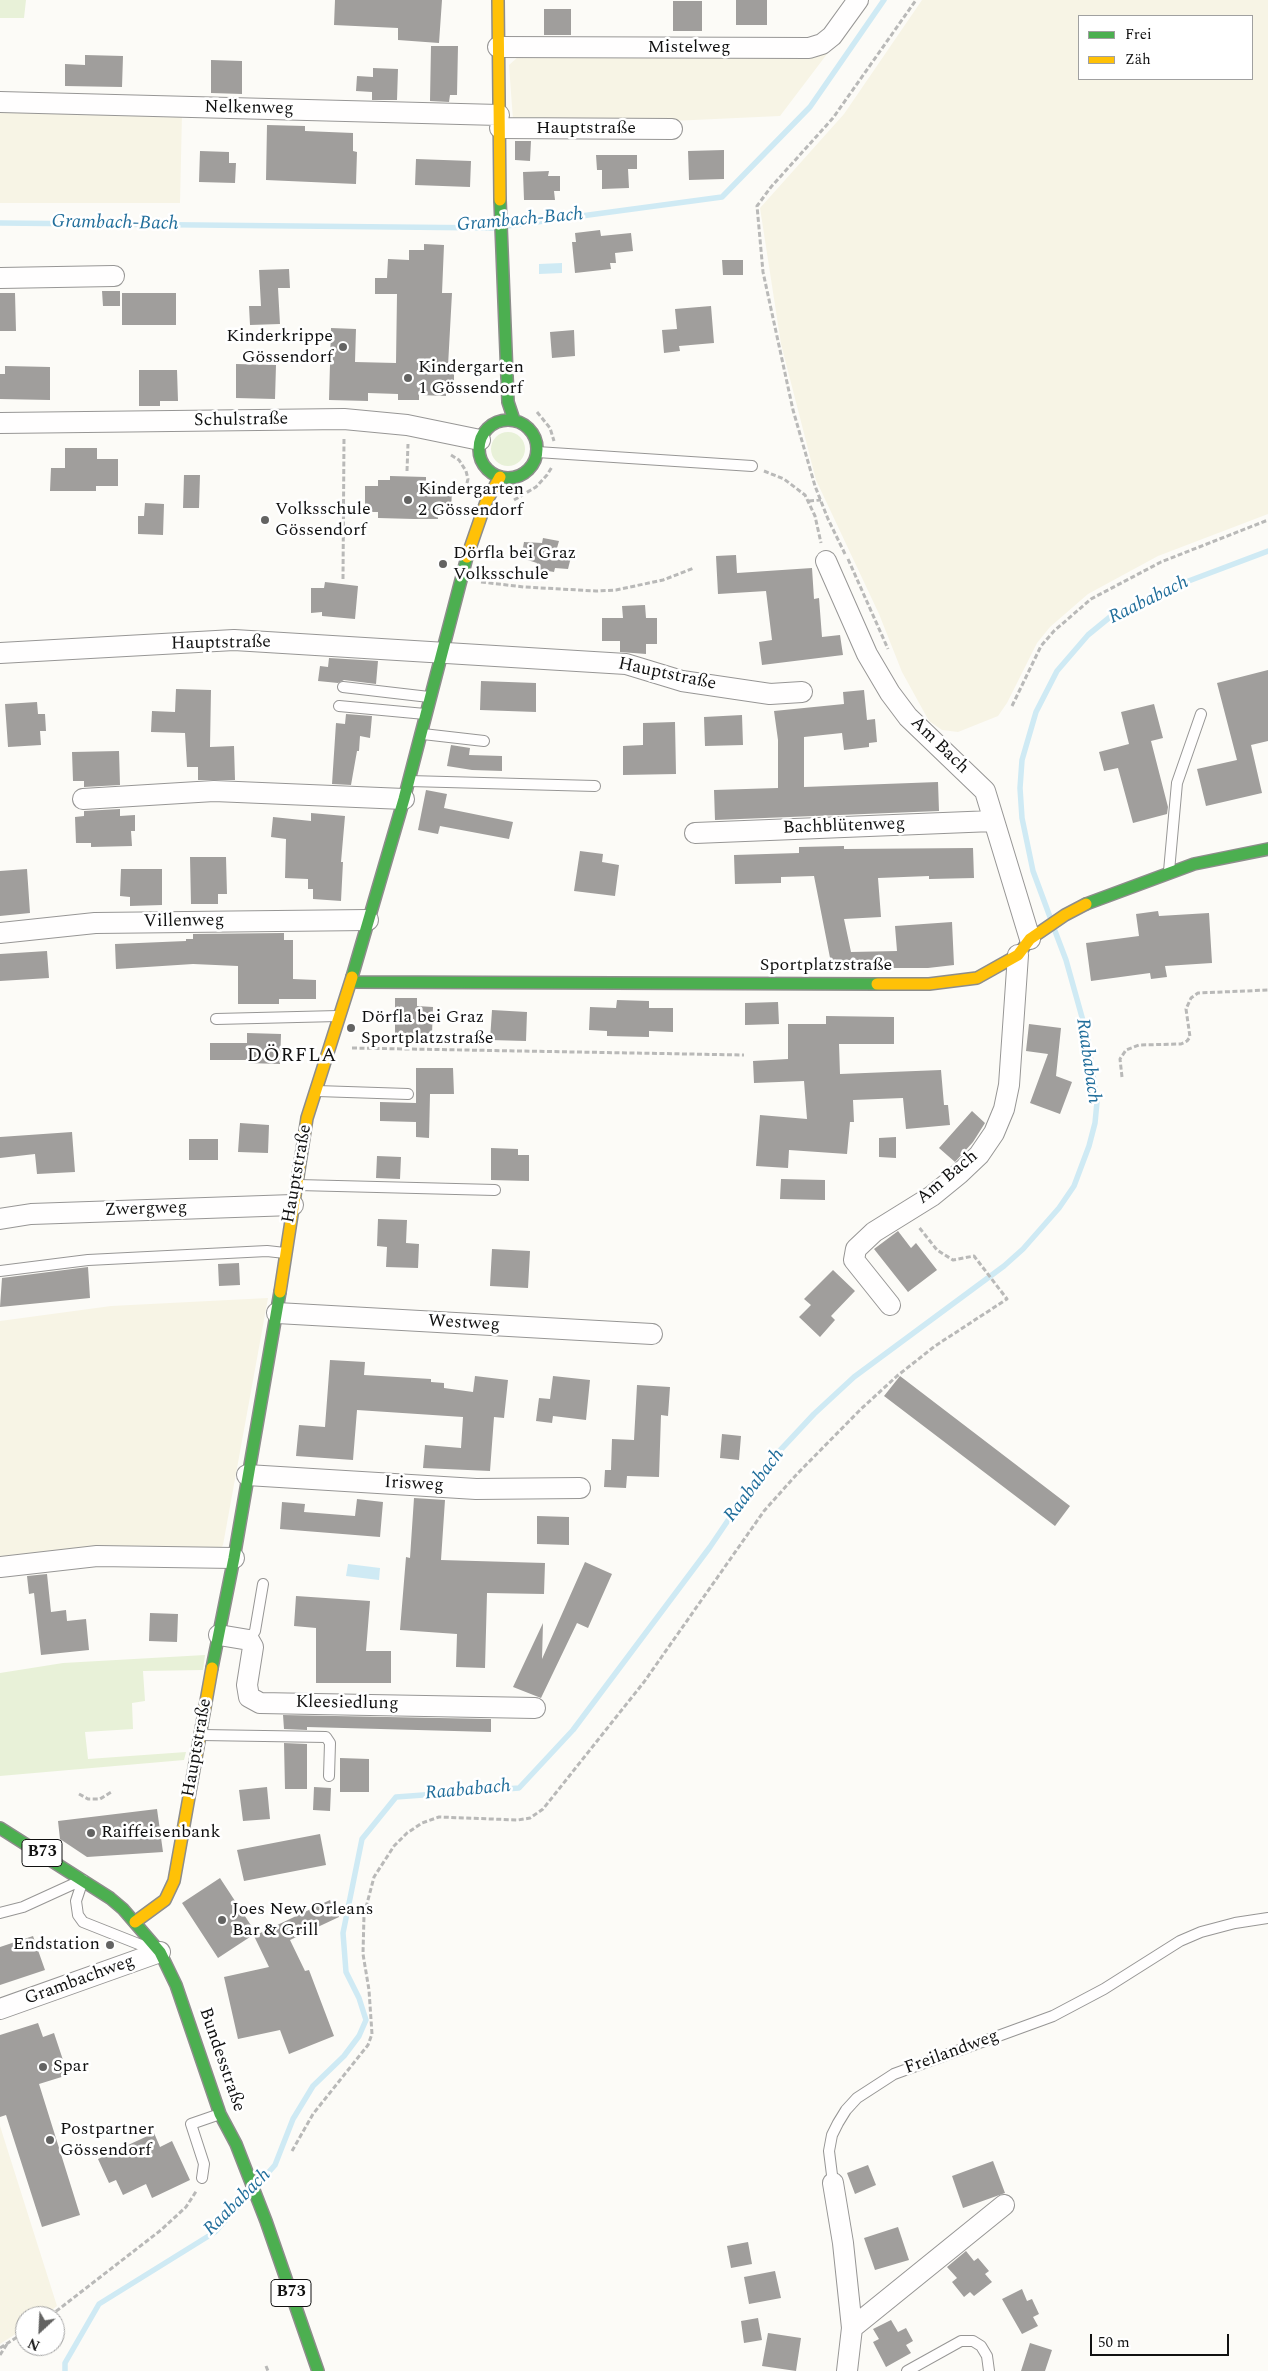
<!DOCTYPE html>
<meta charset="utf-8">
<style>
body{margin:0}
#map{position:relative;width:1268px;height:2371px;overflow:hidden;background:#fcfbf7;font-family:Spectral,serif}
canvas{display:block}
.legend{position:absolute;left:1078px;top:15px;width:175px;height:65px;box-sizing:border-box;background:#fff;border:1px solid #a0a0a0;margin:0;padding:6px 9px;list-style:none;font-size:15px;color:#111}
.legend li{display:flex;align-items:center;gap:10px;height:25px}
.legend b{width:25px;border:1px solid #a0a0a0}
.north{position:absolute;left:15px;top:2306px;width:50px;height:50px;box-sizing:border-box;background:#fff;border:1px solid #a0a0a0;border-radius:50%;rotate:205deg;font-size:14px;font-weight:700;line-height:20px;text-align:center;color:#111}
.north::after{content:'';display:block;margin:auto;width:18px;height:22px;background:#636362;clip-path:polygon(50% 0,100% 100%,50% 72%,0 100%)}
.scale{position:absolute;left:1090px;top:2334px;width:139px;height:22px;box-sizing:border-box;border:2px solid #111;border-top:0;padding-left:6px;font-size:15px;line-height:18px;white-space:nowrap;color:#111;-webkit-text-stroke:4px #fff;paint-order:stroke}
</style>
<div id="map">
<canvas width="1268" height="2371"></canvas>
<ul class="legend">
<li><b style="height:6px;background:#4caf50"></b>Frei</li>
<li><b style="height:6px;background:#ffc107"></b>Zäh</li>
</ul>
<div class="north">N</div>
<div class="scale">50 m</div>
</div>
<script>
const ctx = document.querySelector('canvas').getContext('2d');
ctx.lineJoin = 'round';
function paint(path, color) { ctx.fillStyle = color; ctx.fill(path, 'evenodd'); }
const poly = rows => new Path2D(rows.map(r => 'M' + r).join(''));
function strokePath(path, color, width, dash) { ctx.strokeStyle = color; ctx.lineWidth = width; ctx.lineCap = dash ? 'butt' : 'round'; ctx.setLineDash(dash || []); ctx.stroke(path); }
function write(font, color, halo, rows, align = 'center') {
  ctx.font = font + ' Spectral,serif'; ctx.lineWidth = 5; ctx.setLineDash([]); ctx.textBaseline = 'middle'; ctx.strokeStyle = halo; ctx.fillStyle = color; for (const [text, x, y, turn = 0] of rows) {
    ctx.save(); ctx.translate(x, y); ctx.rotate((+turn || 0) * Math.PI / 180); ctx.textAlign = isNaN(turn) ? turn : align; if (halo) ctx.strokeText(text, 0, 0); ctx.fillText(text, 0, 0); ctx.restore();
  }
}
paint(poly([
 [922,0,1268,0,1268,514,1158,556,1088,594,1050,627,1037,643,1007,703,998,716,958,732,942,730,929,721,902,672,879,614,816,480,781,344,760,208,844,114],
 [1079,16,1252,16,1252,79,1079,79],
 [827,54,780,116,672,121,513,120,509,65,518,57,553,55],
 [0,109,182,114,180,203,0,203],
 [268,1298,223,1545,220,1549,0,1561,0,1321,111,1306],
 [0,2126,57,2306,44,2316,25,2316,25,2328,0,2344]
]), '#f7f4e5');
paint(poly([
 [0,0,26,0,24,18,0,18],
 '491 449a17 17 0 1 1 34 0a17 17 0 1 1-34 0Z',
 [205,1655,203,1670,143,1671,145,1701,132,1703,133,1729,85,1732,88,1759,186,1752,184,1760,0,1776,0,1673,63,1663]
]), '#e8f1d8');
paint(poly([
 [562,263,562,273,539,274,539,264],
 [348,1564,380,1568,379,1580,346,1576]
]), '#cfeaf4');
strokePath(poly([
 [0,223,493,228],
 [507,226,722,197,810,107,884,0],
 [1050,917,1033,871,1022,818,1020,788,1022,760,1036,712,1057,671,1088,635,1110,617,1162,591,1268,551],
 [260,2182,275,2165,293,2119,313,2086,344,2056,359,2036,366,2020,359,1998,346,1972,343,1933,362,1839,396,1797,519,1788,573,1730,710,1547,756,1479,772,1459,814,1414,854,1377,1004,1266,1023,1249,1059,1208,1074,1186,1089,1146,1095,1123,1097,1102,1087,1035,1066,960,1055,931],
 [65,2371,65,2363,99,2304,215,2232,248,2195]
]), '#cfeaf4', 5.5);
paint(poly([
 [335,0,442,0,439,43,398,40,398,28,334,25],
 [736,0,767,0,767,25,736,25],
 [673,1,702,1,702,31,673,31],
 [544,9,571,9,571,35,544,35],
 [431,46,458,46,457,95,450,95,449,102,430,101],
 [85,55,123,56,122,87,65,86,65,64,85,65],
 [211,60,242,61,242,94,211,93],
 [373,68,398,69,397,100,372,100,372,92,356,91,357,76,373,77],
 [267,125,305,126,305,131,353,133,353,151,357,152,356,184,266,180],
 [515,141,531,141,530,161,515,160],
 [724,150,724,179,689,180,688,151],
 [200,151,229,152,229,163,236,163,235,183,199,182],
 [596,155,637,155,637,169,628,169,629,188,602,189,602,170,597,170],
 [416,159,471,161,470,187,415,185],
 [549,171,548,176,560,176,560,191,554,191,555,200,524,200,523,172],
 [600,230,601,236,631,233,633,251,615,253,616,263,610,263,611,269,575,273,572,242,576,242,575,233],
 [424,244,444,245,442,293,452,293,448,366,454,366,454,391,446,391,446,396,419,395,419,400,398,400,398,394,368,393,368,401,329,400,331,328,356,329,355,362,396,363,397,294,375,294,375,278,387,278,388,259,409,260,409,250,424,250],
 [722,260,743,260,743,275,723,275],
 [289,269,290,288,278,288,280,324,250,325,249,306,261,306,259,270],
 [102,291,120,291,120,306,103,306],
 [0,293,15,293,16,331,0,331],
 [122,293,176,293,176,325,122,325],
 [711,306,714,343,679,346,680,351,664,353,662,330,677,329,675,309],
 [574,330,575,356,552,358,550,332],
 [236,364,276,365,275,399,236,398],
 [5,366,50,367,50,400,0,399,0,374,5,374],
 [139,370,177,370,178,401,160,401,160,406,139,406],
 [65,448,97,448,97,459,118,459,118,486,96,486,96,491,50,491,51,468,65,468],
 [184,475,200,475,199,508,183,508],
 [390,476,426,477,426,482,437,482,437,488,452,488,451,514,438,514,438,519,414,519,378,518,378,512,365,512,365,486,378,486,378,480,390,480],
 [145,503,164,504,163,535,138,534,138,516,144,516],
 [543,538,559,541,557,548,572,553,568,569,555,568,554,572,536,569,537,563,521,558,524,542,542,543],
 [736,555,737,573,812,568,814,599,819,598,822,637,840,635,843,655,762,665,759,642,772,640,766,591,718,594,716,556],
 [325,582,358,586,355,619,322,616,322,612,311,613,311,588,324,588],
 [645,605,646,618,657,618,657,644,646,644,646,654,620,652,620,641,602,641,602,618,623,618,622,606],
 [329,658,378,661,376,684,344,680,338,683,318,681,320,666,328,667],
 [1268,670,1268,741,1251,745,1262,793,1206,806,1197,769,1237,760,1217,683],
 [481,681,536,683,536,712,480,710],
 [176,689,211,690,210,747,234,746,235,780,198,780,198,767,187,767,185,733,151,732,152,711,175,712],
 [864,690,867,720,875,719,877,742,869,743,869,747,844,750,842,733,804,737,804,787,938,782,939,811,715,820,714,790,778,788,778,740,774,711,844,704,843,692],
 [37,702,38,714,45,714,46,731,40,731,41,745,8,747,5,704],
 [1154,704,1163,738,1151,741,1168,807,1167,814,1133,823,1118,768,1104,771,1099,752,1129,744,1121,712],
 [346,714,372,716,370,738,360,736,359,751,357,751,351,785,332,784,336,723,345,724],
 [742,715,743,745,705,746,704,717],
 [675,722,676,774,623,775,623,746,643,745,643,723],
 [451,745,470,748,469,755,502,756,502,771,472,770,447,766],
 [119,751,120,785,84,787,84,781,73,781,72,752],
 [426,790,447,794,444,808,513,822,509,839,440,826,438,834,418,830],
 [120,809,120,816,135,815,135,831,131,831,132,846,91,847,91,843,76,843,75,817,84,816,84,811],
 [311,813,345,816,341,862,343,862,341,901,313,899,313,889,308,889,308,879,285,878,286,839,271,837,273,817,311,821],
 [844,846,844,849,973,848,974,878,929,879,929,876,878,878,881,917,844,919,851,952,897,951,895,926,952,922,954,965,928,968,832,968,814,876,781,877,781,883,735,884,734,855,799,853,799,847],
 [580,851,603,854,602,862,619,865,615,896,574,891],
 [190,857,226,857,227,894,218,894,218,904,191,904],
 [27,869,30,913,0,916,0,871],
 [121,869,162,869,162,905,130,906,130,897,120,896],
 [1158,911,1159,916,1209,913,1212,963,1165,966,1167,977,1151,979,1150,973,1091,981,1086,943,1139,936,1136,914],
 [284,933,284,940,293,940,293,979,316,980,316,999,279,999,279,1004,238,1004,238,966,193,964,116,969,115,944,186,941,186,939,193,939,193,934],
 [47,951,49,978,0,981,0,954],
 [395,998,417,998,417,1006,433,1007,432,1034,395,1033],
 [617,1000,649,1001,649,1008,673,1008,673,1032,649,1031,649,1037,607,1036,607,1031,589,1030,590,1007,616,1008],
 [778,1002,779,1024,745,1025,745,1003],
 [492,1010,527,1012,526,1041,490,1040],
 [826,1016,894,1017,894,1044,839,1044,840,1074,941,1070,944,1105,948,1105,950,1125,906,1129,903,1098,853,1100,854,1122,850,1122,847,1154,789,1150,788,1168,756,1166,760,1115,807,1119,804,1081,754,1083,753,1061,788,1059,788,1024,826,1024],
 [1029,1024,1061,1028,1056,1076,1072,1082,1060,1114,1030,1103,1048,1054,1026,1051],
 [247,1033,281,1034,280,1064,246,1063,246,1060,210,1060,210,1043,247,1043],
 [416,1068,453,1068,454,1094,430,1094,429,1138,416,1137,416,1122,380,1121,380,1102,416,1103],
 [972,1111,985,1123,973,1142,955,1162,939,1148],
 [240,1123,269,1125,268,1153,238,1152],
 [72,1132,75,1172,37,1174,35,1154,0,1158,0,1137],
 [896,1137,896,1158,879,1157,879,1138],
 [189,1139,218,1139,218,1160,189,1160],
 [491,1148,518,1149,518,1155,529,1155,529,1181,491,1180],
 [377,1156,401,1157,400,1179,376,1178],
 [781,1179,825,1180,825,1200,780,1199],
 [378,1219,407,1220,406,1243,419,1244,418,1268,386,1267,387,1247,377,1246],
 [898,1231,911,1248,916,1243,937,1270,908,1292,874,1249],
 [492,1249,530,1251,528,1288,490,1286],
 [239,1263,240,1285,219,1286,218,1264],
 [88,1267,90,1298,0,1307,2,1278],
 [833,1270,855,1291,831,1316,835,1320,820,1337,799,1317,811,1305,804,1299],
 [330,1360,365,1362,364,1375,431,1379,431,1382,444,1383,444,1388,473,1392,475,1376,508,1380,504,1418,494,1417,490,1471,423,1468,425,1445,461,1448,463,1417,357,1410,353,1460,296,1456,299,1425,325,1427],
 [553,1376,590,1380,586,1420,553,1416,552,1423,536,1421,539,1398,550,1399],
 [900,1376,1070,1506,1055,1526,884,1396],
 [637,1385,670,1387,668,1416,661,1415,659,1477,627,1476,626,1488,604,1487,605,1470,611,1470,612,1439,634,1440],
 [722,1434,741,1436,739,1460,720,1458],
 [414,1498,445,1500,441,1560,545,1563,544,1594,487,1593,485,1668,456,1667,457,1634,400,1630,406,1557,410,1558],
 [357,1499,383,1502,380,1537,280,1529,282,1502,305,1504,304,1512,355,1516],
 [537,1516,569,1517,569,1545,537,1544],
 [585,1562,612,1574,588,1628,577,1623,541,1698,513,1687,543,1623,542,1659],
 [47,1574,51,1612,66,1610,67,1621,86,1619,89,1650,41,1655,34,1593,29,1594,27,1576],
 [296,1596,370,1601,366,1651,391,1651,391,1683,316,1683,316,1628,294,1626],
 [150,1613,178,1614,177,1642,149,1641],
 [283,1715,491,1719,491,1732,307,1727,307,1730,284,1729],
 [284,1743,307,1744,307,1789,285,1789],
 [340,1758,369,1759,369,1792,340,1792],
 [267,1787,270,1819,243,1821,239,1790],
 [314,1787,331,1788,330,1811,313,1810],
 [157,1809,163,1852,87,1857,60,1839,58,1821],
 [320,1834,326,1865,244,1881,237,1850],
 [220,1878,256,1933,218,1958,182,1903],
 [330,1900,339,1917,290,1940,305,1971,309,1970,334,2036,289,2054,280,2030,238,2039,224,1977,269,1967,254,1936],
 [33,1936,45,1970,0,1985,0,1947],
 [38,2023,43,2037,54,2033,68,2075,39,2084,80,2215,42,2227,6,2115,0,2117,0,2035],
 [154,2133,160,2147,172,2141,190,2180,152,2198,146,2184,123,2195,116,2180,109,2183,98,2159],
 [993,2161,1005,2193,963,2208,952,2176],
 [868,2165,876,2185,855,2194,847,2173],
 [898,2227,909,2260,875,2270,864,2238],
 [748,2242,752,2264,731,2268,727,2246],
 [966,2251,974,2261,978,2258,989,2271,985,2274,992,2282,974,2296,970,2292,964,2297,952,2282,957,2278,947,2267],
 [775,2271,781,2298,749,2304,744,2277],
 [1022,2289,1027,2301,1032,2299,1039,2314,1033,2317,1038,2326,1022,2334,1002,2299],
 [758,2318,762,2340,744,2343,741,2321],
 [891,2320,898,2332,906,2328,913,2341,906,2345,911,2353,886,2367,873,2342,879,2339,873,2329],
 [768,2333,801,2338,796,2371,762,2366],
 [1030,2343,1052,2350,1045,2371,1021,2371]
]), '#a09e9c');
const lane = poly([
 [537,452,752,466],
 [343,687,429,697],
 [339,706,425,714],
 [423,734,484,741],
 [409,781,595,786],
 [1169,871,1177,783,1201,714],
 [216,1019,338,1016],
 [317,1091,408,1094],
 [298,1185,495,1190],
 [0,1271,88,1260,267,1251,285,1253],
 [249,1640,255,1631,263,1584],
 [202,1735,326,1737,330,1743,329,1776],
 [83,1880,76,1901,78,1915,83,1922,146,1947],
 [0,1913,23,1907,80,1881],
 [202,2178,204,2164,191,2124,220,2114],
 [833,2183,829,2151,832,2135,838,2123,846,2110,857,2098,894,2074,1053,2016,1104,1989,1180,1941,1201,1932,1235,1923,1268,1918],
 [907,2371,961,2341,973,2341,981,2346,987,2356,989,2371]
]);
const street = poly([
 [498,47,809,48,822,44,832,36,858,0],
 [0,102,499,115],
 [500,128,672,129],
 [0,278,114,276],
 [0,423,344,419,407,425,480,440],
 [826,561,867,654,890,693,908,717,985,791,1030,939],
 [0,653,234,640,626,664,682,681,770,694,802,692],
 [83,799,214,791,404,799],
 [695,833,993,821],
 [0,933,95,923,368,920],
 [0,1219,31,1214,293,1205],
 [890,1305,854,1260,856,1249,874,1232,932,1196,959,1174,979,1155,994,1133,1004,1109,1009,1085,1018,955],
 [277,1313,652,1334],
 [247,1475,476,1489,580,1488],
 [0,1567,97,1556,234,1558],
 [219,1635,249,1640,253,1647,247,1685,249,1697,260,1703,535,1708],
 [0,2009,160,1952],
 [833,2183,843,2243,852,2328,847,2371],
 [852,2328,1004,2205]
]);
const fast = poly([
 [500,200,508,402,514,420],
 '479 449a29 29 0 1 1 58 0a29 29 0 1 1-58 0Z',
 [1086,904,1194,864,1268,849],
 [352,977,404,799,467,557],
 [351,982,877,984],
 [212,1668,234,1558,280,1292],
 [0,1828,110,1898,123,1909,160,1952,176,1985,220,2114,236,2144,266,2221,318,2371]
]);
const slow = poly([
 [498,0,500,200],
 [467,557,486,502,500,477],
 [877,984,929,984,977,978,1018,955,1030,939,1065,915,1086,904],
 [280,1292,307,1118,352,977],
 [135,1922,165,1900,174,1881,212,1668]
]);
strokePath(lane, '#979695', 12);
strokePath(street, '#979695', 22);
strokePath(fast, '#8d8d8b', 14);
strokePath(slow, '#8d8d8b', 14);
strokePath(poly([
 [537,412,550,428,554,441],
 [451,455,459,460,466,471,468,479,465,491],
 [407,471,408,444],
 [764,471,784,479,805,495,815,516,821,543],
 [514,500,536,487,547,475,552,467],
 [809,501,821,500],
 [845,554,828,519,815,486,793,410,763,272,757,206,771,187,833,118,916,0],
 [848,559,888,649],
 [343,579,344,438],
 [481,582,524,587,596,591,616,590,663,580,694,568],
 [1012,706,1041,646,1054,631,1091,599,1161,562,1268,520],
 [352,1048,744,1055],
 [1122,1077,1120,1059,1126,1050,1139,1045,1181,1044,1187,1041,1190,1037,1186,1009,1191,998,1198,993,1268,990],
 [79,1794,88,1799,100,1799,113,1791],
 [292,2151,313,2114,368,2045,372,2034,369,1990,363,1954,364,1915,374,1877,394,1846,407,1833,422,1823,439,1817,518,1820,530,1818,543,1809,644,1682,764,1511,797,1474,861,1409,897,1376,935,1346,1007,1299,974,1256,953,1260,937,1250,918,1226],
 [50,2316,161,2230,186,2207,197,2190],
 [0,2348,25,2332],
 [0,2355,7,2344],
 [266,2366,268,2371]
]), '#b9b9b8', 3, [5, 2.5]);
strokePath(lane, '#fffefe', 10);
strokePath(street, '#fffefe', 20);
strokePath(fast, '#4caf50', 11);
strokePath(slow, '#ffc107', 11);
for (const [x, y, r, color] of [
 [343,347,5,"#636362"],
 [408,378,5,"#636362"],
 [408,500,5,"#636362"],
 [265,520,5,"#636362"],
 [443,564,5,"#636362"],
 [351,1028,5,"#636362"],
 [91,1833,5,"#636362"],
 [222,1920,5,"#636362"],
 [110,1945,5,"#636362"],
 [43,2067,5,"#636362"],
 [50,2140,5,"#636362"]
]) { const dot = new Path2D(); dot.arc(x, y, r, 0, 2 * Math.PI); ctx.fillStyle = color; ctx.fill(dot); strokePath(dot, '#fff', 2); }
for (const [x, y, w] of [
 [42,1853,40],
 [291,2293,40]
]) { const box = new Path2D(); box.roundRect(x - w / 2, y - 13.5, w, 27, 4); ctx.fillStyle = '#fff'; ctx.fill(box); strokePath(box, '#111', 1); }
write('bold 16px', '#111', null, [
 ["B73",42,1853],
 ["B73",291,2293]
]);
write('18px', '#111', '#fff', [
 ["Mistelweg",689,48],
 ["Nelkenweg",249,109,1],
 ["Hauptstraße",586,129],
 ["Schulstraße",241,421,-1],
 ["Hauptstraße",221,644,-1],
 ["Hauptstraße",667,675,12],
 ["Am Bach",939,746,44],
 ["Bachblütenweg",844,827,-2],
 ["Villenweg",184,922,-1],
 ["Sportplatzstraße",826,966],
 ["Hauptstraße",298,1174,-80],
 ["Am Bach",948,1178,-40],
 ["Zwergweg",146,1210,-2],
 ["Westweg",464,1324,3],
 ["Irisweg",414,1485,3],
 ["Kleesiedlung",347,1704,1],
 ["Hauptstraße",198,1748,-80],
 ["Grambachweg",80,1981,-20],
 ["Freilandweg",952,2053,-20],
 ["Bundesstraße",221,2060,71]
]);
write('18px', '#111', '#fff', [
 ["Kinderkrippe",333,337,"right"],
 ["Gössendorf",333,358,"right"],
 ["Kindergarten",418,368],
 ["1 Gössendorf",418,389],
 ["Kindergarten",418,490],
 ["2 Gössendorf",418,511],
 ["Volksschule",275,510],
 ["Gössendorf",275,531],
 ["Dörfla bei Graz",453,554],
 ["Volksschule",453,575],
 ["Dörfla bei Graz",361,1018],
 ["Sportplatzstraße",361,1039],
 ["Raiffeisenbank",101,1833],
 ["Joes New Orleans",232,1910],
 ["Bar & Grill",232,1931],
 ["Endstation",100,1945,"right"],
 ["Spar",53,2067],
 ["Postpartner",60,2130],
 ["Gössendorf",60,2151]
], 'left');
write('italic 19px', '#216e9b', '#fff', [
 ["Grambach-Bach",520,221,-5],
 ["Grambach-Bach",115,224,1],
 ["Raababach",1149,601,-26],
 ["Raababach",1087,1061,82],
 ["Raababach",755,1486,-53],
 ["Raababach",468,1791,-5],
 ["Raababach",238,2203,-45]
]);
ctx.letterSpacing = '1px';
write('20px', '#111', '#fff', [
 ["DÖRFLA",292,1057]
]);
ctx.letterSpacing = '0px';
</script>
